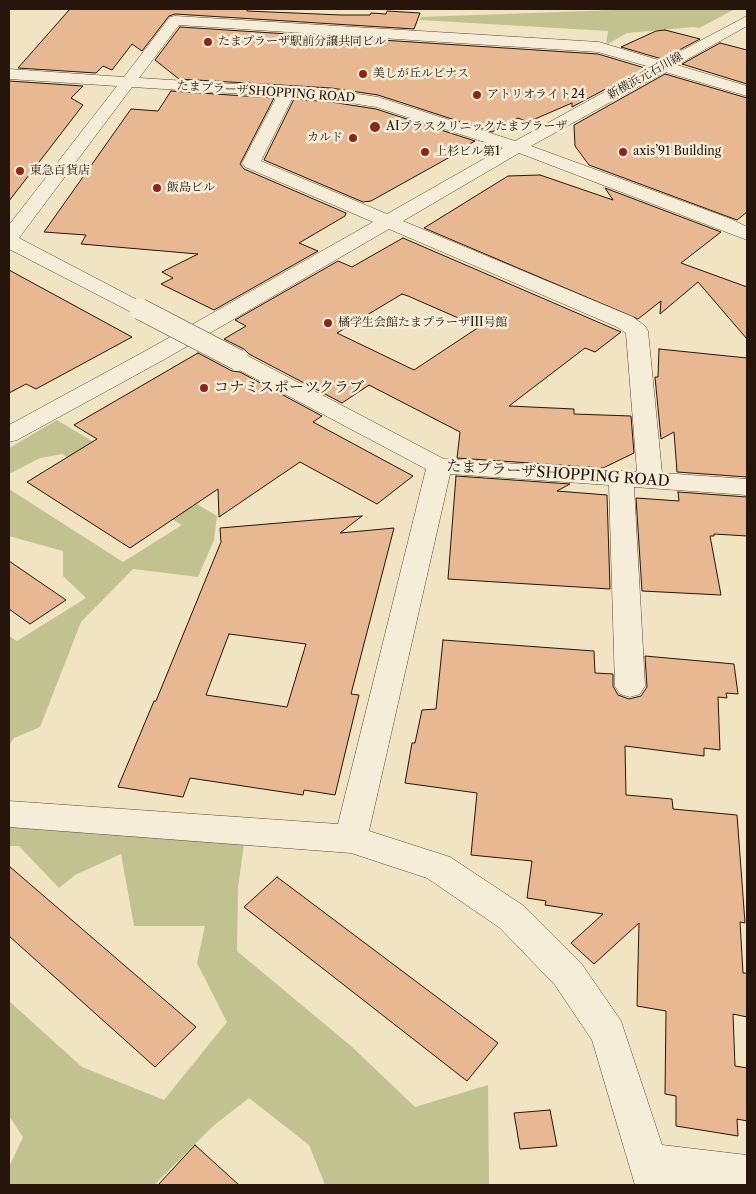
<!DOCTYPE html>
<meta charset="utf-8">
<style>
body{margin:0}
#map{position:relative;width:756px;height:1194px;overflow:hidden;background:#f0e4c3;font-family:"Libre Caslon Text",serif}
canvas{display:block}
.frame{position:absolute;inset:0;border:10px solid #26150a;pointer-events:none}
</style>
<div id="map">
<canvas width="756" height="1194"></canvas>
<div class="frame"></div>
</div>
<script>
const ctx = document.querySelector('canvas').getContext('2d');
ctx.lineJoin = 'round';
function paint(path, color) { ctx.fillStyle = color; ctx.fill(path, 'evenodd'); }
const poly = rows => new Path2D(rows.map(r => 'M' + r).join(''));
function strokePath(path, color, width, dash) { ctx.strokeStyle = color; ctx.lineWidth = width; ctx.lineCap = dash ? 'butt' : 'round'; ctx.setLineDash(dash || []); ctx.stroke(path); }
function write(font, color, halo, rows, align = 'center') {
  ctx.font = font + ' "Libre Caslon Text","Noto Serif JP",serif'; ctx.lineWidth = 5; ctx.setLineDash([]); ctx.textBaseline = 'middle'; ctx.strokeStyle = halo; ctx.fillStyle = color; for (const [text, x, y, turn = 0] of rows) {
    ctx.save(); ctx.translate(x, y); ctx.rotate((+turn || 0) * Math.PI / 180); ctx.textAlign = isNaN(turn) ? turn : align; if (halo) ctx.strokeText(text, 0, 0); ctx.fillText(text, 0, 0); ctx.restore();
  }
}
paint(poly([
 [643,9,735,9,699,28,694,27,627,33,606,45,608,31,420,20,421,17],
 [57,420,217,516,214,540,198,577,133,569,81,622,40,727,14,738,9,745,9,636,17,641,86,598,63,576,63,551,9,536,9,489,123,562,182,525,62,454,40,458,9,474,9,448],
 [9,820,244,844,238,888,237,951,351,1046,415,1107,488,1085,489,1185,325,1185,309,1145,249,1098,213,1126,154,1185,9,1185,9,1167,23,1137,9,1116,9,1001,82,1067,164,1100,227,1022,197,963,205,926,134,926,121,854,75,875,59,888,19,846,9,846]
]), '#c1c28f');
const building = poly([
 [70,9,248,9,247,11,341,15,370,15,371,13,386,14,387,11,420,13,414,29,175,14,169,16,142,51,132,44,112,70,103,66,96,73,18,68,70,9],
 [180,27,598,54,645,68,572,107,572,103,528,122,518,118,492,132,378,95,331,88,179,79,155,60,180,27],
 [665,30,700,39,662,59,621,47,656,31,665,30],
 [720,43,747,50,747,84,682,64,720,43],
 [665,74,747,98,747,212,737,220,589,165,575,146,574,125,665,74],
 [9,81,83,86,71,98,83,105,9,201,9,81],
 [171,91,274,98,240,164,244,169,346,213,345,216,299,243,318,251,214,310,161,284,173,278,162,272,198,254,81,244,86,235,44,232,131,109,158,111,171,91],
 [294,99,331,102,376,109,475,141,447,156,450,157,371,201,363,202,264,160,294,99],
 [540,175,613,200,605,188,721,232,681,263,747,287,747,339,698,282,660,314,661,301,638,319,424,228,508,176,540,175],
 [403,238,621,332,595,352,585,348,509,406,574,409,574,414,631,416,634,453,603,468,457,458,460,432,369,385,342,403,249,354,244,349,224,339,246,326,235,320,338,261,352,267,403,238],
 [402,294,408,296,479,327,414,370,337,333,402,294],
 [9,270,132,337,36,389,26,384,9,393,9,270],
 [659,349,747,358,747,477,677,472,674,432,661,439,655,377,658,377,659,349],
 [198,353,232,371,240,372,322,416,313,422,413,476,377,504,300,462,219,517,218,489,130,548,27,482,97,439,74,425,198,353],
 [456,476,570,484,557,491,607,495,610,589,448,579,456,476],
 [678,492,747,497,747,536,714,534,714,536,710,536,721,595,642,591,636,498,679,501,678,492],
 [362,516,340,533,394,528,351,694,359,695,335,795,304,790,303,795,190,778,183,797,118,787,154,701,156,701,221,542,220,528,362,516],
 [229,634,306,644,287,707,206,695,229,634],
 [9,561,66,600,30,624,9,609,9,561],
 [443,640,594,651,595,673,613,674,613,686,618,695,629,699,641,696,647,687,645,656,734,664,738,694,726,693,727,698,718,697,720,750,704,748,704,756,625,746,626,795,672,799,673,809,737,815,745,923,740,922,743,973,747,973,747,1017,733,1014,735,1066,747,1068,747,1121,737,1119,738,1136,676,1126,676,1096,665,1094,666,1011,637,1006,639,923,594,964,571,943,603,914,545,905,546,901,527,898,532,861,471,855,477,793,405,783,412,743,415,743,422,710,436,709,443,640],
 [9,866,196,1027,155,1067,9,936,9,866],
 [277,877,498,1043,467,1081,244,907,277,877],
 [550,1110,557,1146,520,1149,514,1113,550,1110],
 [195,1145,239,1185,158,1185,195,1145]
]);
paint(building, '#e7b892');
strokePath(building, '#26150a', 1);
const minor = poly([
 [175,16,599,42,662,61,747,16,747,26,677,65,747,86,747,96,665,72,531,146,731,219,747,227,747,240,519,153,403,221,633,317,645,326,648,331,662,473,747,479,747,495,634,487,645,686,640,694,630,697,620,694,615,686,609,485,450,474,369,831,450,857,524,906,581,963,621,1021,662,1145,747,1155,747,1185,635,1185,592,1040,555,985,500,928,427,878,351,853,9,827,9,801,338,824,426,469,230,365,227,360,230,355,238,353,246,355,444,459,637,472,626,333,617,327,389,229,165,359,17,440,9,442,9,425,149,349,373,222,245,167,242,163,277,96,132,87,19,238,147,305,151,309,147,313,140,315,133,313,9,249,9,225,117,86,9,79,9,69,124,77,170,17,175,16],
 [179,25,598,52,650,67,515,141,378,97,331,90,139,78,179,25],
 [293,97,331,100,376,107,503,148,387,214,261,161,293,97]
]);
strokePath(minor, '#584938', 1);
paint(minor, '#f5edd8');
const minorBridge = poly([
 [140,309,238,360]
]);
strokePath(minorBridge, '#584938', 22, []);
strokePath(minorBridge, '#f5edd8', 21);
for (const [x, y, r, color] of [
 [208,42,5,"#8f2418"],
 [363,74,5,"#8f2418"],
 [477,95,5,"#8f2418"],
 [375,127,6,"#8f2418"],
 [353,138,5,"#8f2418"],
 [425,152,5,"#8f2418"],
 [623,152,5,"#8f2418"],
 [20,171,5,"#8f2418"],
 [157,188,5,"#8f2418"],
 [328,323,5,"#8f2418"],
 [204,388,5,"#8f2418"]
]) { const dot = new Path2D(); dot.arc(x, y, r, 0, 2 * Math.PI); ctx.fillStyle = color; ctx.fill(dot); strokePath(dot, '#f5edd8', 2); }
write('12px', '#26150a', '#f5edd8', [
 ["たまプラーザ駅前分譲共同ビル",218,42],
 ["美しが丘ルピナス",373,74],
 ["アトリオライト24",487,95],
 ["AIプラスクリニックたまプラーザ",386,127],
 ["カルド",343,138,"right"],
 ["上杉ビル第1",435,152],
 ["axis’91 Building",633,152],
 ["東急百貨店",30,171],
 ["飯島ビル",167,188],
 ["橘学生会館たまプラーザIII号館",338,323]
], 'left');
write('12px', '#26150a', '#f5edd8', [
 ["新横浜元石川線",645,76,-29],
 ["たまプラーザSHOPPING ROAD",266,92,4]
]);
write('15px', '#26150a', '#f5edd8', [
 ["コナミスポーツクラブ",214,388]
], 'left');
write('15px', '#26150a', '#f5edd8', [
 ["たまプラーザSHOPPING ROAD",558,474,4]
]);
</script>
